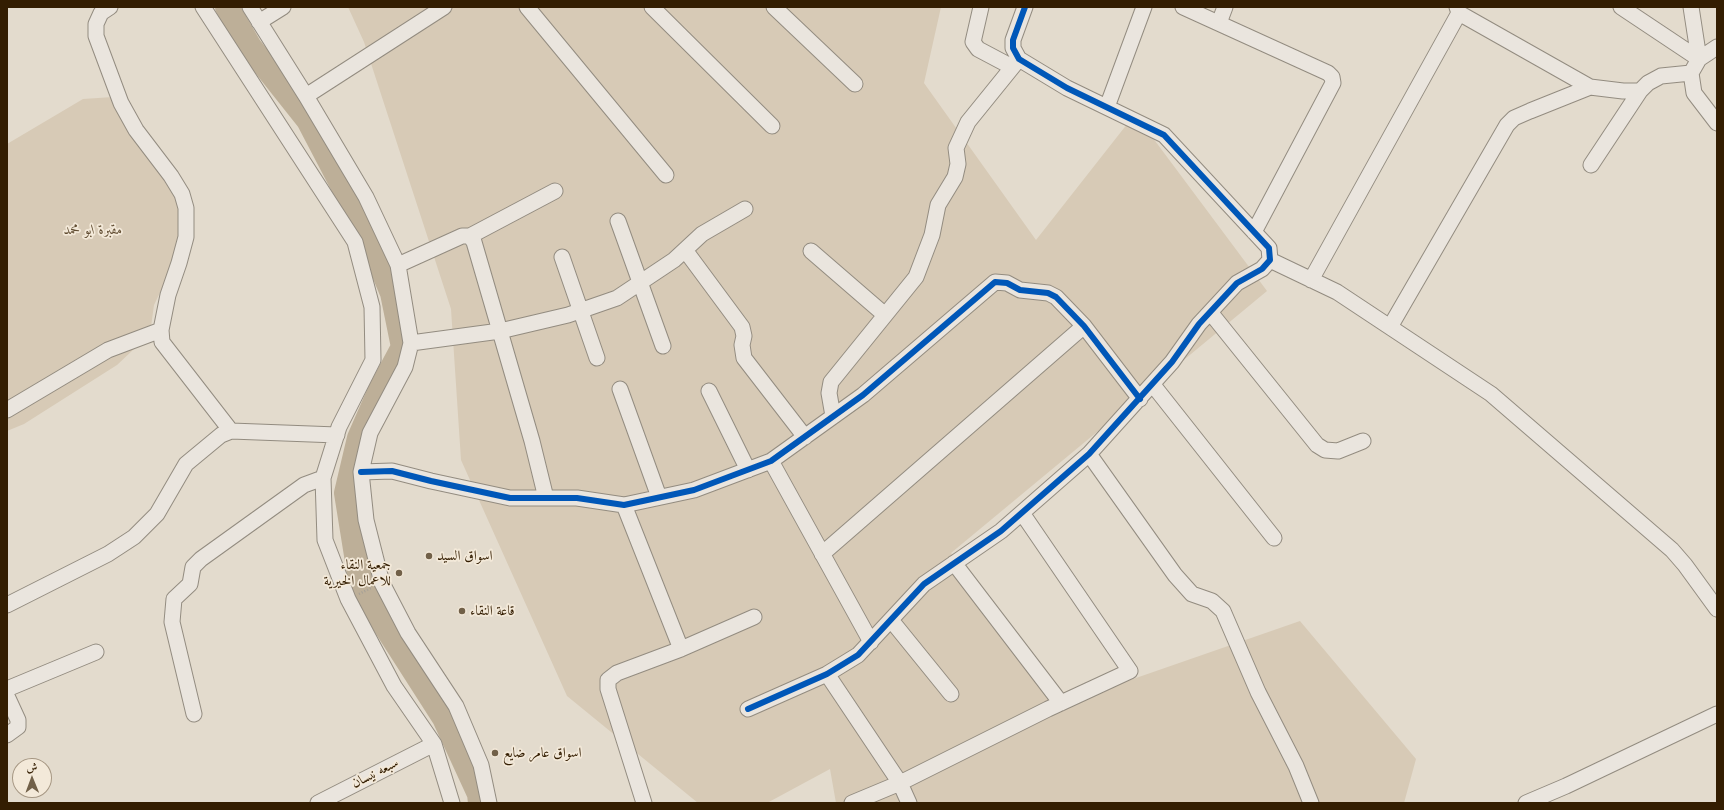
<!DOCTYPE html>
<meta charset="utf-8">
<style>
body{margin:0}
#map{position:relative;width:1724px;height:810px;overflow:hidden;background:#e3dbcd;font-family:"Libre Caslon Text",Amiri,serif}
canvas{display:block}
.frame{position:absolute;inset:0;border:8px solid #331d01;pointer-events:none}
.north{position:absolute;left:12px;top:758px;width:40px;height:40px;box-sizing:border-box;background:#f3e9d9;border:1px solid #a69783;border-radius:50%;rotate:359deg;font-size:11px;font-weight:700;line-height:16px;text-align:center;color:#331d01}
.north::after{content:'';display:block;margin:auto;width:14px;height:18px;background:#716048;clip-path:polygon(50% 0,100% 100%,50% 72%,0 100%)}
</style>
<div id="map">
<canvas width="1724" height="810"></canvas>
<div class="frame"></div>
<div class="north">ش</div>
</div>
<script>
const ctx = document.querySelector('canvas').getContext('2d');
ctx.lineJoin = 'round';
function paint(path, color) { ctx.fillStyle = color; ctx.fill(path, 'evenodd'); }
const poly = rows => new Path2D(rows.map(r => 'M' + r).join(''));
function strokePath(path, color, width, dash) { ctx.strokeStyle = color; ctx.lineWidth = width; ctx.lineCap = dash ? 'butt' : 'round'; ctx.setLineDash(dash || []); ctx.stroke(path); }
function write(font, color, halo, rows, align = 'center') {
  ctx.font = font + ' "Libre Caslon Text",Amiri,serif'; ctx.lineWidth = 3.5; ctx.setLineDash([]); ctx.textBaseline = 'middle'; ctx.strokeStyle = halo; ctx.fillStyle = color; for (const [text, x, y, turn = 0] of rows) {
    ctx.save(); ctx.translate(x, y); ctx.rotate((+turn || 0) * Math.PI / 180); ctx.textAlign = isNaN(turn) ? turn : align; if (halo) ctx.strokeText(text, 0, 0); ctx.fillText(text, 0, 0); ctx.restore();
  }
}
paint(poly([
 [348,7,941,7,924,83,1036,240,1135,114,1267,291,951,553,1064,703,1300,621,1416,759,1404,803,836,803,830,769,767,803,698,803,567,696,461,460,451,309,364,42],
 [113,97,178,203,181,249,154,305,150,334,117,365,24,424,7,431,7,144,83,99]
]), '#d7cab6');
strokePath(poly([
 [227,7,250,47,308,120,366,231,392,293,403,347,380,390,359,438,346,493,360,580,380,618,444,718,479,794,480,803]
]), '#bdaf98', 24);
const minor = poly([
 [110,7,101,13,96,24,96,36,121,103,136,130,171,176,182,194,186,208,186,237,179,263,168,295,161,330,162,342,231,431],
 [203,7,355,242,372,307,373,360,339,427,323,478,325,540,348,599,394,686,434,744,452,803],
 [250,7,306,96,366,197,398,265,411,343,405,367,370,433,361,472,366,520,382,583,408,633,456,706,481,765,489,803],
 [527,7,666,175],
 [652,7,772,126],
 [774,7,855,84],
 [981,7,973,42,978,49,1012,67],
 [1183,7,1328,73,1332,77,1333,83,1254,232],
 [1457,7,1459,13,1590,87,1623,91,1640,91],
 [1621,7,1699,59],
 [1691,7,1699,59],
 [259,22,283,7],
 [1219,23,1225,7],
 [1717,47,1699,59,1691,73,1694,93,1717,123],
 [306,96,444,7],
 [1107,107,1144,7],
 [1591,165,1640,91,1648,83,1661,76,1691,73],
 [618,221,663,346],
 [470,236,555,191],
 [685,250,742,327,744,336,742,345,744,358,805,437],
 [811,251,885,315],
 [562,257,597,358],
 [1270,260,1337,292,1491,394,1672,550,1685,565,1717,609],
 [398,265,462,236,470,236,474,242,532,441,546,498],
 [1311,280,1459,13],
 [1210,312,1317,445,1325,450,1338,451,1363,441],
 [1390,327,1507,125,1514,118,1530,111,1590,87],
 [411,343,500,331,568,315,617,298,674,260,702,234,745,209],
 [1153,385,1274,538],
 [620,389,659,497],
 [709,391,748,470],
 [7,410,108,350,161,330],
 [833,416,829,393,831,382,916,277,932,235,938,205,955,177,958,164,956,148,968,122,1019,59],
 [1089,454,1175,575,1192,594,1212,601,1223,611,1258,692,1296,766,1311,803],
 [771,461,871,642],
 [361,472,392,471,431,481,510,498,577,498,624,505,694,490,771,461,863,395,995,282,1007,283,1020,290,1048,293,1056,297,1084,326,1140,399],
 [624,505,681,649],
 [822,554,1084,326],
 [954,563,1061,703],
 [7,605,108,554,134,537,157,514,186,464,221,435,231,431,337,435],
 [891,620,951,694],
 [827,674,900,783,909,803],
 [7,689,96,652],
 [7,696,18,720,18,727,7,735],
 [748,709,827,674,858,655,924,584,1001,531,1089,454,1172,362,1199,324,1237,283,1262,269,1270,260,1269,248,1164,135,1067,88,1019,59,1013,48,1013,40,1025,7],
 [194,714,172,622,174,599,190,584,193,567,201,559,304,485,323,478],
 [318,803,434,744],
 [644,803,608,689,608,680,617,673,681,649,754,617],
 [852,803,900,783,1048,709,1130,671,1022,513],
 [1526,803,1566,786,1717,714]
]);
strokePath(minor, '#938c80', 17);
strokePath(poly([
 [359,594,371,588]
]), '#a6a097', 2.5, [1, 2]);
strokePath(minor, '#eae5de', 15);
strokePath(poly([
 [361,472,392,471,431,481,510,498,577,498,624,505,694,490,771,461,863,395,995,282,1007,283,1020,290,1048,293,1056,297,1084,326,1140,399],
 [748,709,827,674,858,655,924,584,1001,531,1089,454,1172,362,1199,324,1237,283,1262,269,1270,260,1269,248,1164,135,1067,88,1019,59,1013,48,1013,40,1025,7]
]), '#0057b8', 6);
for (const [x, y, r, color] of [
 [429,556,4,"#716048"],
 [399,573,4,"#716048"],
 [462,611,4,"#716048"],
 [495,753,4,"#716048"]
]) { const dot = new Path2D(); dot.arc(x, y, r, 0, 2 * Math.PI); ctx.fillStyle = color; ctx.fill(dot); strokePath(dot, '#f3e9d9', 1.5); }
write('italic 14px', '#614d32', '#f3e9d9', [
 ["مقبرة ابو محمد",93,230]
]);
write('14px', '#331d01', '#f3e9d9', [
 ["اسواق السيد",437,556],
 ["جمعية النقاء",391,565,"right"],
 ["للاعمال الخيرية",391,581,"right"],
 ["قاعة النقاء",470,611],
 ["اسواق عامر ضايع",503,753]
], 'left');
write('14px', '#331d01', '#f3e9d9', [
 ["سبعه نيسان",375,773,-27]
]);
</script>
